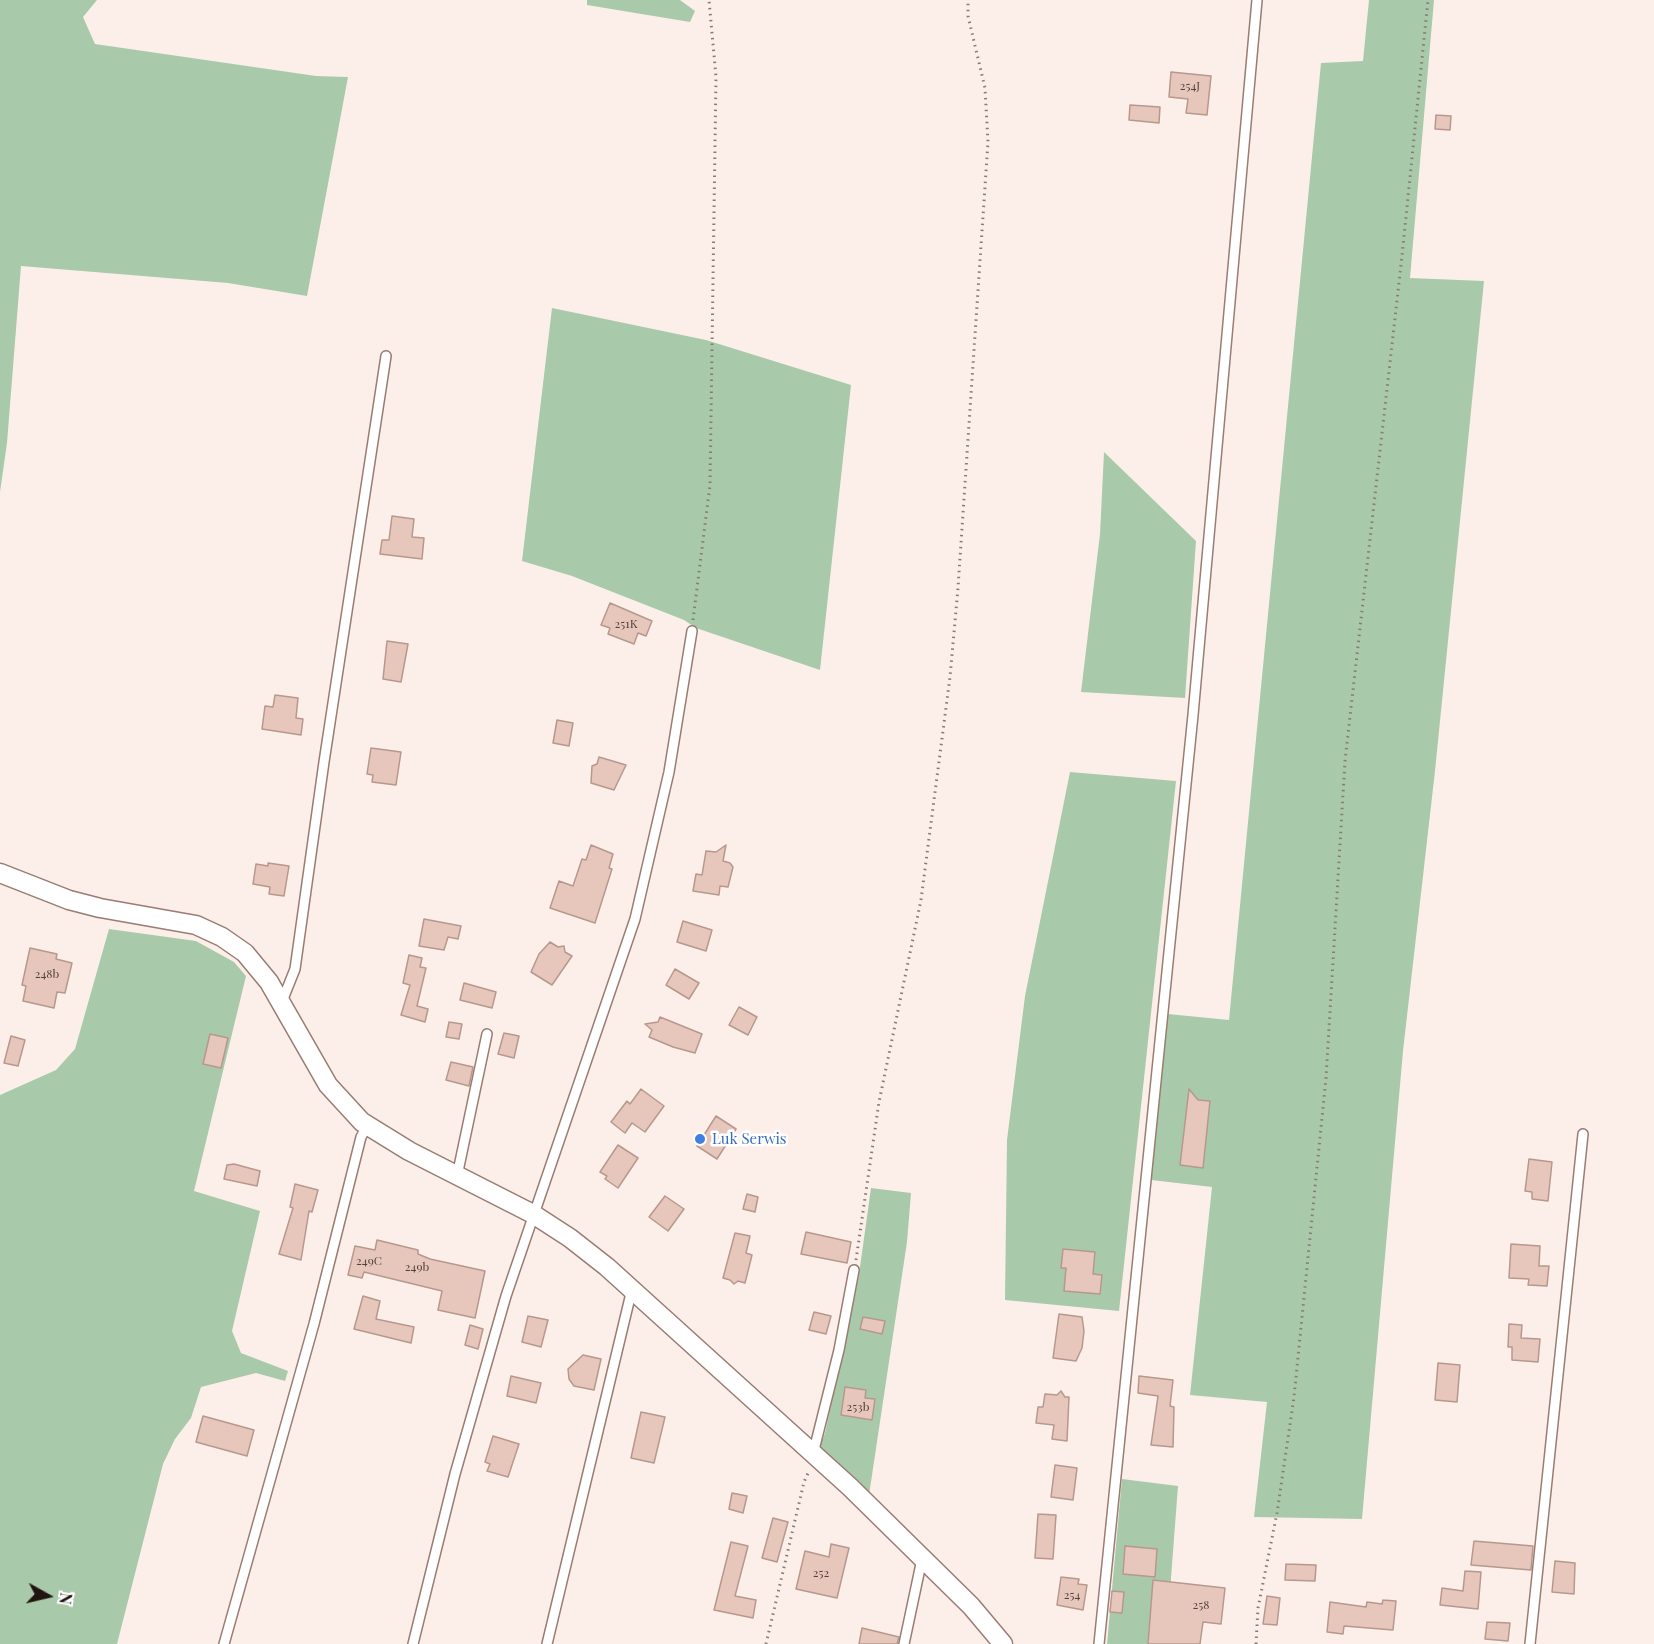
<!DOCTYPE html>
<style>
body{margin:0}
#map{position:relative;width:1654px;height:1644px;overflow:hidden;background:#fcefea;font-family:"Playfair Display",serif}
canvas{display:block}
.north{position:absolute;left:18px;top:1566px;width:60px;height:60px;-webkit-text-stroke:4px #fff;paint-order:stroke;rotate:98deg;font-size:16px;font-weight:700;line-height:24px;text-align:center;color:#201511}
.north::after{content:'';display:block;margin:auto;width:21px;height:27px;background:#201511;clip-path:polygon(50% 0,100% 100%,50% 72%,0 100%)}
</style>
<div id="map">
<canvas width="1654" height="1644"></canvas>
<div class="north">N</div>
</div>
<script>
const ctx = document.querySelector('canvas').getContext('2d');
ctx.lineJoin = 'round';
function paint(path, color) { ctx.fillStyle = color; ctx.fill(path, 'evenodd'); }
const poly = rows => new Path2D(rows.map(r => 'M' + r).join(''));
function strokePath(path, color, width, dash) { ctx.strokeStyle = color; ctx.lineWidth = width; ctx.lineCap = dash ? 'butt' : 'round'; ctx.setLineDash(dash || []); ctx.stroke(path); }
function write(font, color, halo, rows, align = 'center') {
  ctx.font = font + ' "Playfair Display",serif'; ctx.lineWidth = 5; ctx.setLineDash([]); ctx.textBaseline = 'middle'; ctx.strokeStyle = halo; ctx.fillStyle = color; for (const [text, x, y, turn = 0] of rows) {
    ctx.save(); ctx.translate(x, y); ctx.rotate((+turn || 0) * Math.PI / 180); ctx.textAlign = isNaN(turn) ? turn : align; if (halo) ctx.strokeText(text, 0, 0); ctx.fillText(text, 0, 0); ctx.restore();
  }
}
paint(poly([
 [0,0,97,0,83,17,95,44,316,76,348,77,307,296,228,283,21,266,7,443,0,492],
 [587,0,680,0,695,11,690,22,587,5],
 [1369,0,1434,0,1410,278,1484,281,1435,771,1403,1051,1362,1519,1254,1517,1267,1402,1190,1395,1212,1187,1151,1180,1168,1014,1229,1020,1321,63,1363,61],
 [552,308,706,340,851,385,820,670,696,628,684,620,572,576,522,561],
 [1104,452,1196,541,1185,698,1081,692,1100,534],
 [1070,772,1176,781,1119,1311,1005,1300,1007,1140,1025,996],
 [109,929,196,941,234,962,246,976,194,1191,260,1211,232,1331,241,1353,288,1371,285,1381,256,1373,201,1387,191,1418,175,1439,163,1464,117,1644,0,1644,0,1095,56,1070,75,1049],
 [871,1188,911,1193,907,1242,869,1495,819,1449,825,1433,859,1274],
 [1122,1479,1178,1486,1166,1644,1107,1644]
]), '#a8caab');
const building = poly([
 [1171,72,1211,76,1207,115,1186,113,1188,99,1169,97,1171,72],
 [1130,105,1160,107,1159,123,1129,120,1130,105],
 [1436,115,1451,116,1450,130,1435,129,1436,115],
 [392,516,414,519,412,537,424,538,422,559,380,554,382,540,389,540,392,516],
 [610,603,652,621,646,636,638,633,634,644,608,634,610,628,601,625,610,603],
 [387,641,408,644,401,682,383,679,387,641],
 [275,695,298,698,296,718,303,719,301,735,262,729,265,706,273,707,275,695],
 [557,720,573,723,569,746,553,743,557,720],
 [371,748,401,752,396,785,372,782,373,775,367,774,371,748],
 [599,757,626,765,614,790,591,783,592,766,597,764,599,757],
 [591,845,613,854,609,868,612,869,595,923,550,908,559,881,573,886,582,859,586,860,591,845],
 [726,845,723,861,730,863,733,867,728,887,720,886,719,895,693,891,696,874,702,875,706,851,716,852,726,845],
 [268,863,289,866,284,896,269,894,270,887,253,884,256,864,268,866,268,863],
 [424,919,461,926,458,939,448,937,444,950,419,946,424,919],
 [683,921,712,930,706,951,677,942,683,921],
 [550,942,558,947,564,946,565,952,572,956,552,985,531,972,539,954,550,942],
 [30,948,57,954,56,959,72,963,65,993,57,992,54,1008,23,1001,26,986,22,985,30,948],
 [409,955,422,958,420,967,426,968,417,1006,428,1009,425,1022,401,1015,410,985,403,983,409,955],
 [675,969,699,983,689,999,666,985,675,969],
 [464,983,496,992,492,1008,460,1000,464,983],
 [739,1007,757,1017,748,1035,729,1025,739,1007],
 [660,1017,702,1034,695,1053,673,1047,649,1037,652,1030,645,1024,658,1022,660,1017],
 [449,1022,462,1024,459,1039,446,1037,449,1022],
 [504,1033,519,1036,514,1058,498,1054,504,1033],
 [210,1034,228,1038,221,1068,203,1064,210,1034],
 [11,1036,25,1040,18,1066,4,1063,11,1036],
 [451,1062,473,1067,469,1086,446,1080,451,1062],
 [641,1089,664,1106,645,1132,632,1123,625,1133,611,1122,627,1101,630,1104,641,1089],
 [1189,1089,1198,1100,1210,1101,1203,1168,1180,1165,1189,1089],
 [716,1116,736,1129,717,1159,697,1146,716,1116],
 [618,1145,638,1158,618,1188,605,1179,607,1176,600,1172,618,1145],
 [1529,1159,1552,1162,1548,1201,1532,1199,1532,1192,1525,1191,1529,1159],
 [234,1164,260,1171,257,1186,224,1179,227,1165,234,1164],
 [295,1184,318,1190,312,1212,309,1211,301,1260,279,1254,293,1208,290,1207,295,1184],
 [747,1194,758,1197,755,1212,743,1209,747,1194],
 [665,1196,684,1209,668,1231,649,1217,665,1196],
 [806,1232,851,1242,847,1263,801,1254,806,1232],
 [735,1233,750,1236,746,1253,752,1255,745,1283,738,1281,734,1284,730,1280,723,1278,735,1233],
 [377,1240,418,1250,418,1254,430,1259,485,1271,475,1318,438,1310,442,1291,364,1272,362,1278,348,1275,355,1246,375,1250,377,1240],
 [1511,1244,1540,1246,1539,1266,1549,1266,1547,1286,1528,1285,1529,1279,1509,1278,1511,1244],
 [1063,1249,1095,1252,1093,1274,1102,1275,1100,1294,1064,1291,1066,1268,1061,1268,1063,1249],
 [363,1296,380,1301,376,1319,414,1327,411,1343,354,1329,363,1296],
 [814,1312,831,1316,826,1334,809,1330,814,1312],
 [1059,1314,1082,1317,1084,1331,1082,1348,1076,1361,1053,1358,1059,1314],
 [528,1316,548,1320,541,1347,522,1342,528,1316],
 [863,1317,885,1321,882,1334,860,1329,863,1317],
 [1509,1324,1522,1325,1521,1338,1540,1339,1538,1362,1512,1360,1512,1347,1508,1347,1509,1324],
 [470,1325,483,1329,478,1349,465,1345,470,1325],
 [583,1355,601,1359,594,1390,574,1386,569,1379,568,1369,583,1355],
 [1438,1363,1460,1365,1457,1402,1435,1400,1438,1363],
 [511,1376,541,1383,536,1403,507,1396,511,1376],
 [1139,1376,1173,1380,1170,1406,1174,1407,1173,1447,1151,1445,1158,1396,1138,1393,1139,1376],
 [845,1387,866,1390,865,1398,875,1399,872,1420,841,1415,845,1387],
 [1061,1391,1065,1397,1069,1397,1067,1441,1052,1439,1054,1425,1036,1423,1038,1407,1043,1407,1045,1394,1057,1395,1061,1391],
 [641,1412,665,1417,654,1463,631,1458,641,1412],
 [203,1416,254,1430,247,1456,196,1442,203,1416],
 [493,1436,519,1444,508,1477,487,1471,490,1464,485,1462,493,1436],
 [1055,1465,1077,1468,1073,1500,1051,1497,1055,1465],
 [732,1493,747,1496,743,1513,729,1509,732,1493],
 [1038,1514,1056,1515,1053,1559,1035,1558,1038,1514],
 [773,1518,788,1522,777,1562,762,1558,773,1518],
 [1474,1541,1533,1546,1531,1570,1471,1565,1474,1541],
 [731,1542,748,1546,735,1596,756,1600,753,1618,714,1610,731,1542],
 [831,1544,849,1548,837,1598,796,1589,805,1551,829,1557,831,1544],
 [1125,1546,1157,1549,1155,1577,1123,1574,1125,1546],
 [1555,1561,1575,1563,1574,1594,1552,1592,1555,1561],
 [1286,1564,1316,1565,1315,1581,1285,1580,1286,1564],
 [1465,1571,1481,1572,1478,1609,1440,1605,1442,1588,1463,1591,1465,1571],
 [1061,1577,1079,1579,1078,1584,1087,1585,1083,1610,1057,1605,1061,1577],
 [1153,1580,1225,1588,1221,1624,1203,1622,1200,1644,1148,1644,1153,1580],
 [1112,1591,1124,1592,1122,1613,1110,1612,1112,1591],
 [1267,1596,1280,1598,1277,1625,1263,1624,1267,1596],
 [1383,1600,1396,1601,1393,1630,1344,1626,1343,1634,1327,1632,1330,1602,1366,1607,1367,1602,1382,1604,1383,1600],
 [1487,1622,1510,1623,1508,1641,1485,1639,1487,1622],
 [862,1628,899,1637,897,1644,859,1644,862,1628]
]);
paint(building, '#e7c7bb');
strokePath(building, '#b7988d', 1.5);
const service = poly([
 [281,1004,295,969,324,762,386,356],
 [457,1176,487,1034],
 [813,1454,839,1350,854,1270],
 [224,1644,314,1324,361,1137,367,1126],
 [413,1644,455,1474,506,1296,635,919,669,772,692,631],
 [547,1644,632,1289],
 [904,1644,922,1559],
 [1099,1644,1193,715,1257,0],
 [1530,1644,1583,1134]
]);
const minor = poly([
 [0,873,69,900,100,908,196,925,222,937,245,953,269,982,328,1085,362,1122,409,1151,533,1214,570,1238,607,1267,850,1487,971,1606,1003,1644]
]);
strokePath(service, '#997c72', 12);
strokePath(minor, '#997c72', 21);
strokePath(poly([
 [693,620,710,485,716,77,709,0],
 [856,1260,879,1102,921,900,950,677,958,588,988,142,985,88,968,16,968,0],
 [766,1644,804,1482,809,1471],
 [1256,1644,1258,1608,1277,1513,1294,1397,1326,1078,1345,761,1402,256,1428,0]
]), '#877b76', 3, [1.5, 4.5]);
strokePath(service, '#fff', 9);
strokePath(minor, '#fff', 18);
for (const [x, y, r, color] of [
 [700,1139,6,"#3f7fe0"]
]) { const dot = new Path2D(); dot.arc(x, y, r, 0, 2 * Math.PI); ctx.fillStyle = color; ctx.fill(dot); strokePath(dot, '#fff', 2); }
write('12px', '#52423c', null, [
 ["254J",1190,86],
 ["251K",626,624],
 ["248b",47,974],
 ["249C",369,1261],
 ["249b",417,1267],
 ["253b",858,1407],
 ["252",821,1573],
 ["254",1072,1595],
 ["258",1201,1605]
]);
write('15px', '#366cbe', '#fff', [
 ["Luk Serwis",712,1139]
], 'left');
</script>
